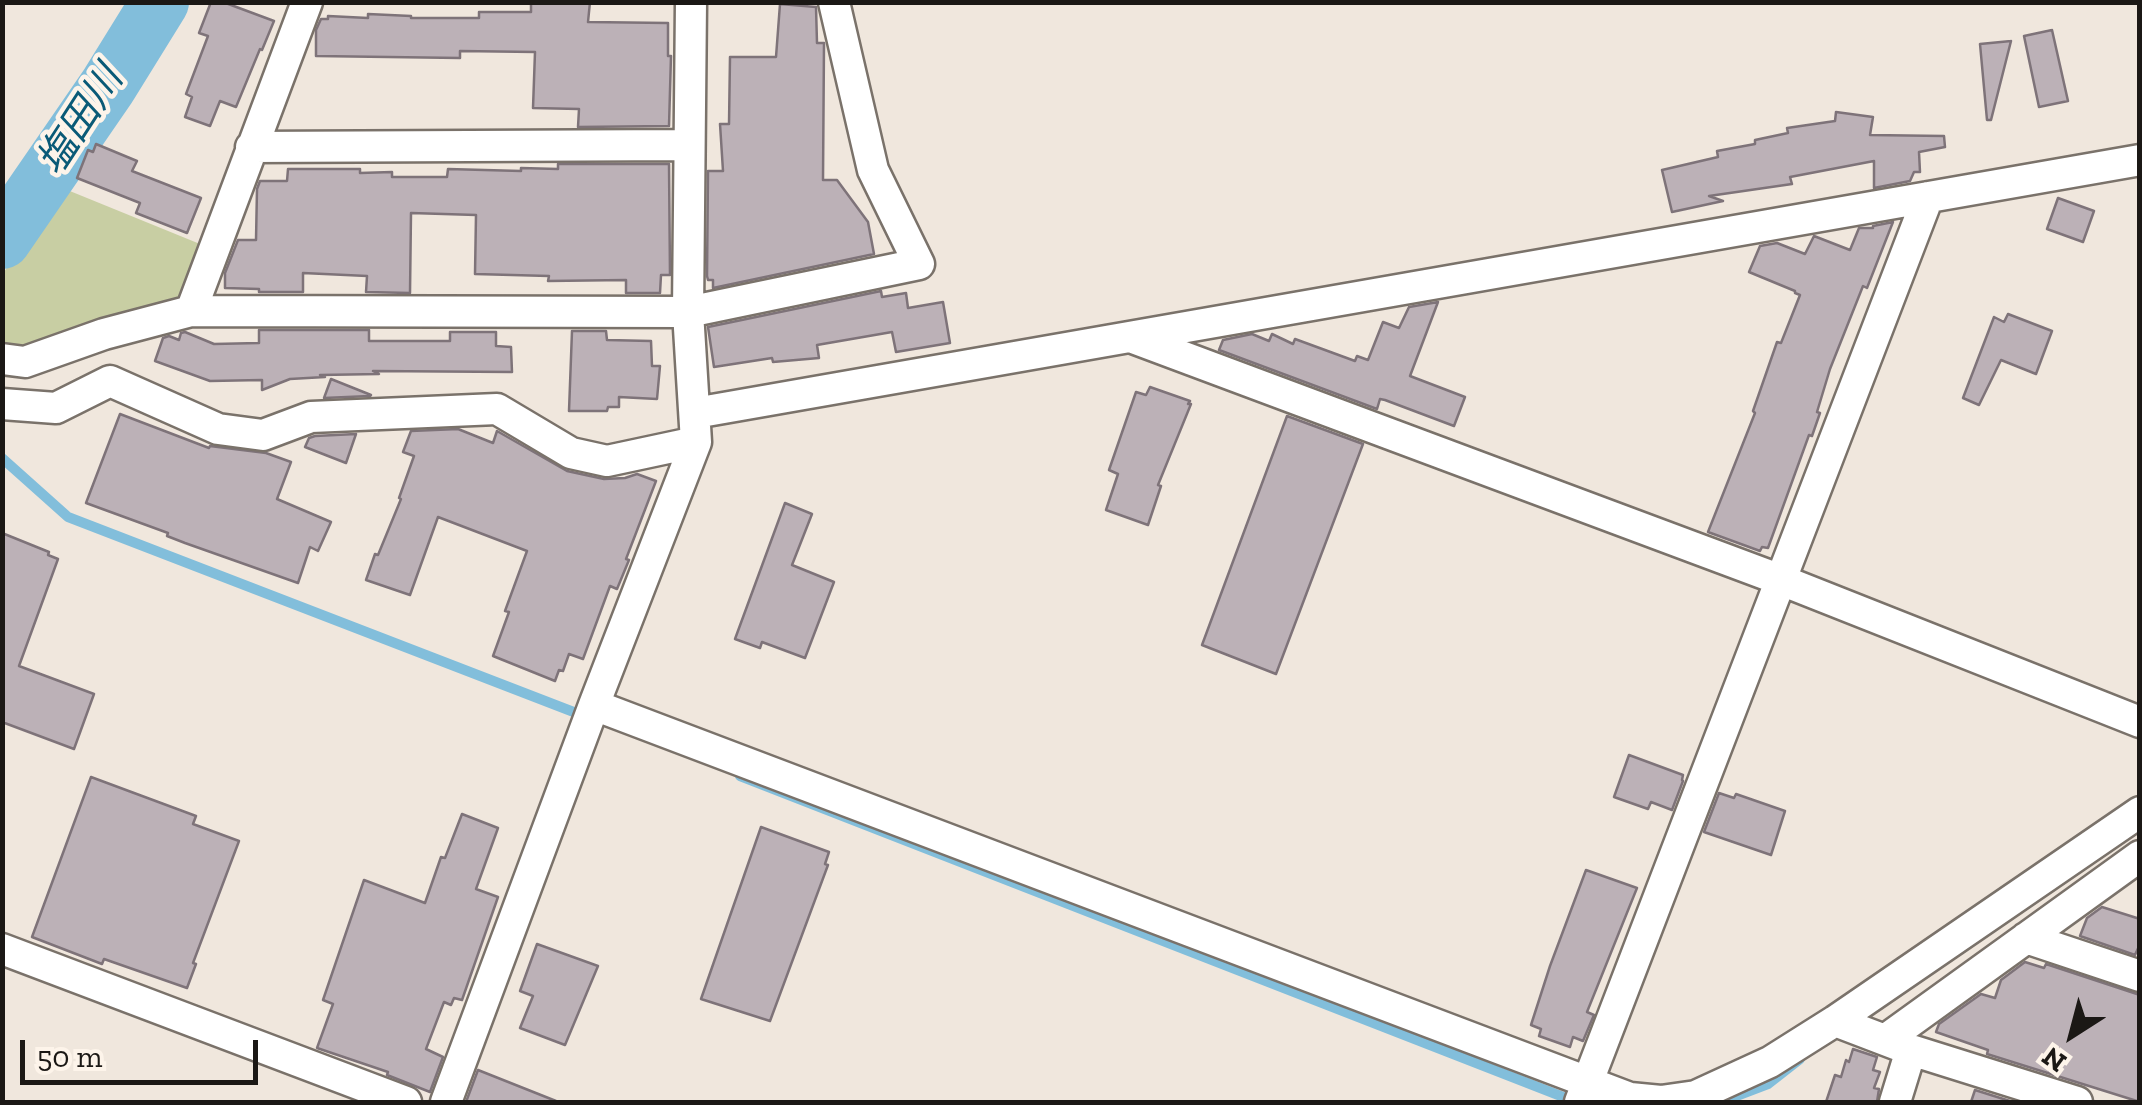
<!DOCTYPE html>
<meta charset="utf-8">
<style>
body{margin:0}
#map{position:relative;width:2142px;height:1105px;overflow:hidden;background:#f0e7dd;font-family:"Zilla Slab",serif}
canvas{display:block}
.frame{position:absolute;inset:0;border:5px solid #1b1815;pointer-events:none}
.north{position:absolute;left:2022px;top:985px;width:100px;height:100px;-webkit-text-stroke:8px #fdf4ea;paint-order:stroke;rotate:216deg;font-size:28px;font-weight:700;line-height:40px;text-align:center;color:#1b1815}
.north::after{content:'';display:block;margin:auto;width:35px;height:45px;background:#1b1815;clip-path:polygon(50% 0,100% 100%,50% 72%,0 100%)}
.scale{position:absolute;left:20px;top:1040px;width:238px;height:45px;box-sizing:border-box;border:5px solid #1b1815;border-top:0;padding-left:12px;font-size:30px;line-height:35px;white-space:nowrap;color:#1b1815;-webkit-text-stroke:8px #fdf4ea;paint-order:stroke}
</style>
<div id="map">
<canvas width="2142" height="1105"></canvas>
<div class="frame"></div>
<div class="north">N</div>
<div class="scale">50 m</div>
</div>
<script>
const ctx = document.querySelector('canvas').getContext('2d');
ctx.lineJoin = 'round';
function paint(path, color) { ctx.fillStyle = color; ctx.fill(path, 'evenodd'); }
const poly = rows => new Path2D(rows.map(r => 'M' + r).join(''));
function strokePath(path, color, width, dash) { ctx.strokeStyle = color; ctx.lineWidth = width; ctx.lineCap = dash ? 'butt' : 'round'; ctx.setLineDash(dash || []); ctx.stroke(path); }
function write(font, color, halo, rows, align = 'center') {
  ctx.font = font + ' "Zilla Slab","Noto Sans JP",serif'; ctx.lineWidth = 9; ctx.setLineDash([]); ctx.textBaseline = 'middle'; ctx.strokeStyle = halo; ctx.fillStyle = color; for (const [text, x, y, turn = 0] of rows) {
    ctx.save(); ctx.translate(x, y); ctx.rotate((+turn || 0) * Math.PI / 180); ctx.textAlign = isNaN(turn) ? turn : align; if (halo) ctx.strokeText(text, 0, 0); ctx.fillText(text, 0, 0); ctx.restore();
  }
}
paint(poly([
 [60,187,200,244,183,300,25,351,3,346,2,275]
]), '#c8cea3');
strokePath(poly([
 [2,458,68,517,584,716],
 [740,776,1576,1102],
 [1721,1102,1768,1084,1800,1059]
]), '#82bedb', 10);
strokePath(poly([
 [2,240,108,86,160,2]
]), '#82bedb', 58);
const building = poly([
 [211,2,223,2,274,21,262,50,260,49,236,107,220,101,210,126,185,117,192,97,186,94,208,36,199,33,211,2],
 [531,2,590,2,588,22,668,23,668,56,671,56,669,126,578,127,579,109,533,108,535,52,460,51,460,58,316,56,316,30,321,19,328,19,328,16,368,18,368,14,411,16,411,18,479,18,479,12,531,12,531,2],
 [780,4,816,7,817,43,824,43,823,180,837,180,868,222,874,254,713,288,713,280,708,280,707,276,708,171,723,171,720,124,729,124,730,57,776,57,780,4],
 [2052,30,2068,101,2039,107,2024,36,2052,30],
 [2011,41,1991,120,1987,120,1980,44,2011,41],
 [1836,112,1873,117,1870,135,1944,136,1945,147,1919,152,1920,172,1914,172,1910,181,1874,188,1874,161,1790,177,1792,184,1709,196,1723,201,1672,212,1662,170,1718,157,1717,151,1755,144,1755,140,1788,133,1787,128,1835,121,1836,112],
 [96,144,137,161,132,171,201,198,187,233,136,213,140,203,77,178,88,150,93,152,96,144],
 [558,164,669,164,670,275,661,275,660,293,626,293,626,280,548,281,549,276,475,274,476,215,411,213,410,293,366,292,367,276,303,273,303,292,259,292,259,289,225,288,225,273,238,240,256,240,257,189,260,181,287,181,288,169,360,169,360,173,392,172,392,177,447,177,448,169,521,171,521,168,558,169,558,164],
 [2058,198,2094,211,2083,242,2047,229,2058,198],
 [1893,222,1867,288,1863,286,1830,369,1817,412,1820,413,1812,436,1809,435,1768,548,1762,547,1760,551,1708,532,1755,413,1753,411,1777,342,1781,343,1800,295,1795,293,1795,291,1749,272,1760,246,1777,243,1805,254,1814,236,1850,250,1859,228,1873,228,1873,226,1893,222],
 [881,291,882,297,906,293,908,308,943,302,950,343,896,352,892,332,817,345,819,358,773,362,772,358,714,367,708,327,881,291],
 [1438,302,1410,376,1465,397,1454,426,1385,400,1380,399,1377,409,1219,350,1223,340,1252,334,1269,341,1272,334,1293,344,1295,339,1355,361,1357,356,1368,360,1383,322,1399,328,1409,307,1438,302],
 [2008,314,2052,331,2036,374,2001,360,1979,405,1963,398,1994,317,2004,322,2008,314],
 [259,330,369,330,369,341,450,341,450,332,496,332,496,346,511,347,512,372,373,371,379,374,320,375,325,377,290,379,262,390,262,380,210,381,155,361,163,338,169,336,179,340,181,333,185,332,214,344,259,343,259,330],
 [572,331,606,331,607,340,651,341,652,366,660,366,657,399,619,397,619,407,608,407,607,411,569,411,572,331],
 [331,379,371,395,370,396,324,398,331,379],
 [1150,387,1190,401,1188,404,1191,404,1158,485,1161,486,1148,525,1106,510,1118,474,1109,470,1136,392,1146,395,1150,387],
 [120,414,209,448,210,446,266,453,291,462,277,499,331,522,318,551,310,547,298,583,185,543,167,536,168,533,86,503,120,414],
 [1287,416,1363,444,1276,674,1202,645,1287,416],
 [458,429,493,443,497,431,567,471,604,479,625,478,637,474,656,481,626,559,629,560,617,589,610,586,583,659,569,654,563,671,559,670,555,681,493,656,509,612,505,611,527,551,438,517,410,595,366,580,375,554,378,555,401,499,399,498,414,456,403,452,411,431,458,429],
 [356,434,346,463,305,447,309,438,315,436,356,434],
 [785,503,812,514,792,565,834,582,805,658,762,642,760,648,735,639,785,503],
 [2,533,49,552,48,555,58,559,19,666,94,694,74,749,2,722,2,533],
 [1629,755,1683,775,1682,780,1683,781,1672,810,1651,802,1648,809,1614,797,1629,755],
 [91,777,196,816,193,824,239,841,193,963,196,964,187,988,104,959,102,964,32,937,91,777],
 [1719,793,1734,798,1736,794,1785,811,1771,855,1704,832,1719,793],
 [462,814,498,828,476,889,498,897,462,1000,454,998,451,1005,444,1002,426,1049,443,1057,430,1092,387,1075,388,1072,317,1048,333,1004,323,1000,364,880,425,903,441,857,445,858,462,814],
 [761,827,829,852,825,864,828,865,770,1021,701,999,761,827],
 [1586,870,1637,888,1587,1012,1594,1015,1583,1041,1573,1037,1570,1047,1539,1036,1541,1029,1531,1025,1550,966,1586,870],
 [2102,907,2140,919,2140,944,2135,955,2080,936,2087,918,2102,907],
 [537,944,598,966,565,1045,520,1028,533,996,520,991,537,944],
 [2025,962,2044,968,2046,964,2140,995,2140,1102,1987,1054,1988,1050,1936,1032,1939,1024,1981,994,1995,998,2001,980,2025,962],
 [1853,1049,1877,1057,1873,1070,1880,1072,1874,1088,1879,1089,1877,1102,1826,1102,1835,1075,1841,1077,1846,1060,1849,1062,1853,1049],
 [478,1070,556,1101,555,1102,466,1102,478,1070],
 [1975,1090,2013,1102,1971,1102,1975,1090]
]);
paint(building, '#bcb1b7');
strokePath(building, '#7e7379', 2.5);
const minor = poly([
 [251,147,689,145],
 [191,311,688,312,919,264,873,170,834,2],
 [1133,338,1781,580,2140,722],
 [2,359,25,362,104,334,191,311,307,2],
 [2,404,56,408,110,381,218,429,263,435,311,417,497,409,571,453,607,461,696,442],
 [695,413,2140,160],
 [594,705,1630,1098,1661,1101,1696,1096,1770,1062,1835,1021,2140,812],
 [2026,938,2140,976],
 [2,949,406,1102],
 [1835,1021,1911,1050,2077,1102],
 [1885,1040,2140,856],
 [446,1102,594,705,696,442,688,312,691,2],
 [1580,1102,1928,197],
 [1895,1102,1911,1050]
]);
strokePath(minor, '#7a726a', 35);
strokePath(minor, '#fff', 30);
write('italic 40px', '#0a5a77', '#fdf4ea', [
 ["塩田川",81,121,-57]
]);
</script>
